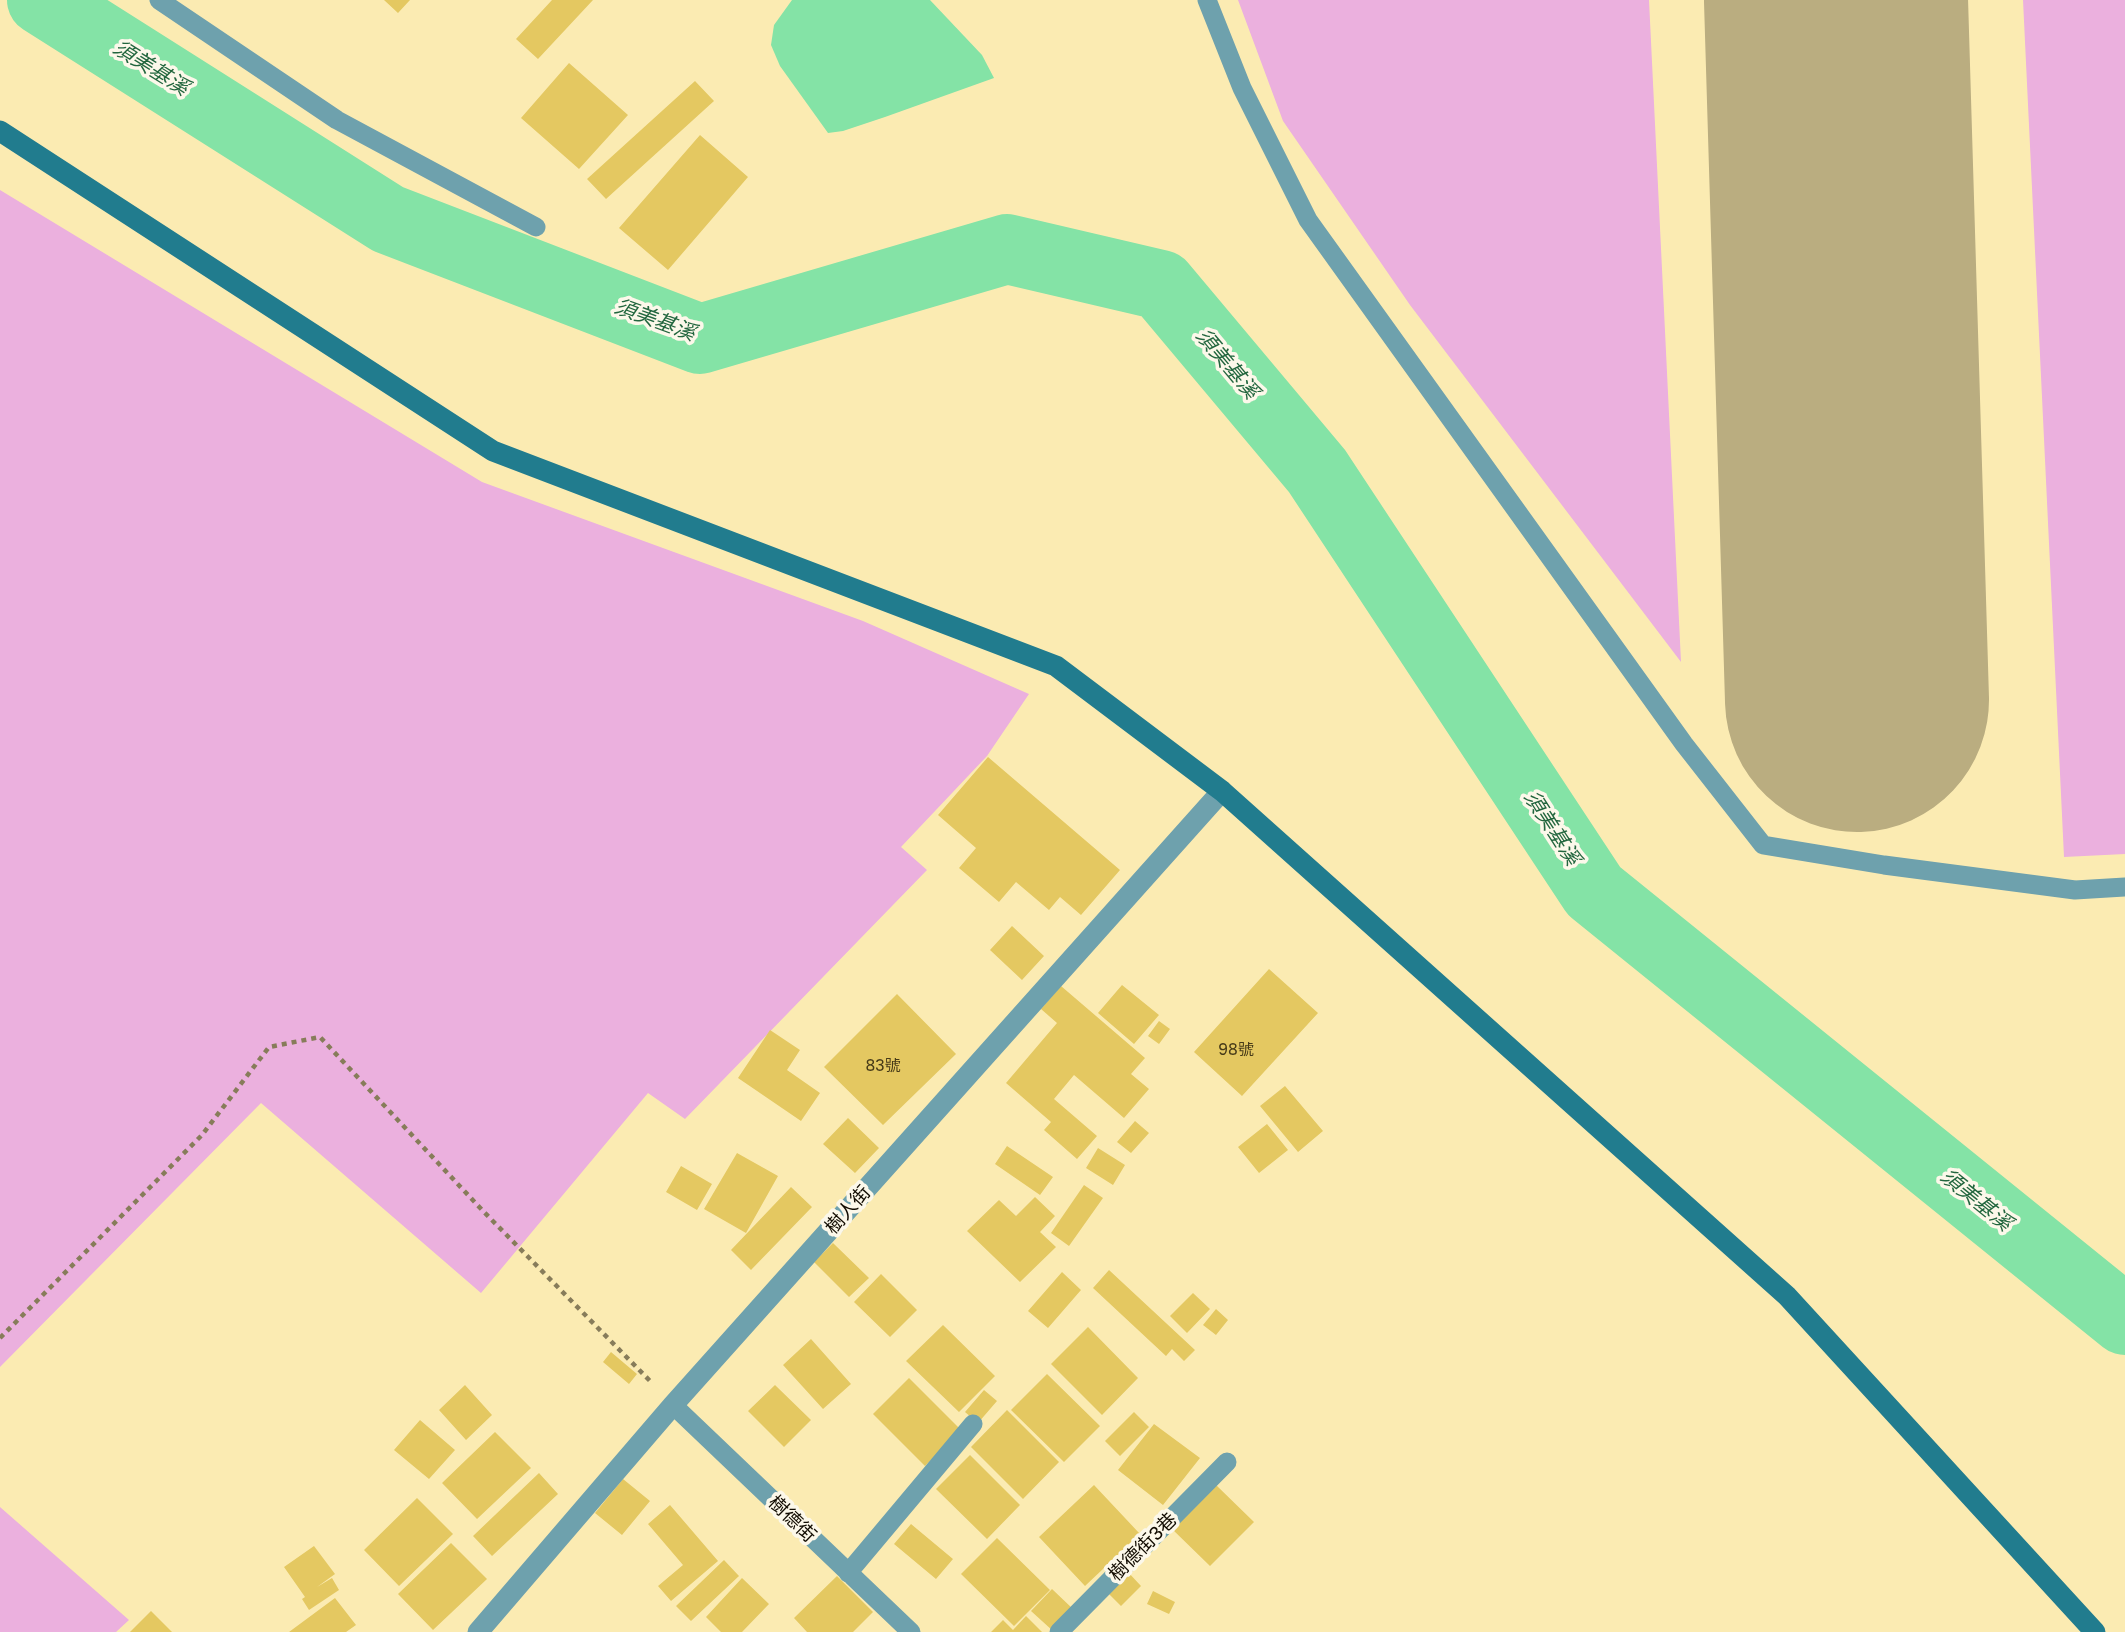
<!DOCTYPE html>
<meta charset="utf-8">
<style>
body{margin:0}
canvas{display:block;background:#fbebb2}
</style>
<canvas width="2125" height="1632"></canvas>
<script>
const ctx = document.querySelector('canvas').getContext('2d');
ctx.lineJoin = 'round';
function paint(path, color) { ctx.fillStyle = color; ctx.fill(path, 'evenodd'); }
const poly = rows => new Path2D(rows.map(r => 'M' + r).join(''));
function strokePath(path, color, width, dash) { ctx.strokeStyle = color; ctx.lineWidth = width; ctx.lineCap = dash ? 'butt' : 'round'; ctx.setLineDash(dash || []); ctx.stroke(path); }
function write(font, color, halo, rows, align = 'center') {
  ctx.font = font + ' "Golos Text","Noto Sans TC",sans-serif'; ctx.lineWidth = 7; ctx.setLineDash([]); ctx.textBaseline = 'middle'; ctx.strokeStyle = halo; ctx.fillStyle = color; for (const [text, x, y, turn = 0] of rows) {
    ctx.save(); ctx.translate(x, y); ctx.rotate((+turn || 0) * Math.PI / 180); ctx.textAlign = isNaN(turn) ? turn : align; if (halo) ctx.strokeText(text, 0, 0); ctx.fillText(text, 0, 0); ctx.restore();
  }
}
paint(poly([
 [1238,0,1649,0,1681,662,1410,305,1283,121],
 [2023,0,2125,0,2125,854,2064,857],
 [0,190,482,482,863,621,1029,694,987,756,901,847,927,870,685,1119,648,1093,481,1293,261,1103,0,1367],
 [0,1507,129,1620,116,1632,0,1632]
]), '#ebb0de');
paint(poly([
 [792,0,930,0,982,55,994,78,885,117,843,131,828,133,780,66,771,45,774,25]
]), '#84e3a6');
strokePath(poly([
 [42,0,388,219,700,339,1007,249,1161,285,1317,471,1594,891,2125,1320]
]), '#84e3a6', 70);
strokePath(poly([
 [1836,0,1857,700]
]), '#baad80', 264);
paint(poly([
 [384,0,410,0,398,13],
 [552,0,593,0,538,59,516,39],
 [569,63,628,115,579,169,521,118],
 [695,81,714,101,606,199,587,179],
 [700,135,748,177,668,270,619,228],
 [988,757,1120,870,1081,915,1060,897,1049,910,1016,882,999,902,959,868,976,848,938,815],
 [1012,926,1044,956,1022,980,990,950],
 [1269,969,1318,1013,1242,1096,1194,1052],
 [1122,985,1159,1015,1134,1044,1098,1013],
 [1061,986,1145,1058,1131,1074,1149,1089,1124,1118,1074,1075,1054,1099,1097,1136,1077,1159,1044,1130,1051,1122,1006,1083,1057,1023,1041,1009],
 [897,994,956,1054,883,1125,824,1067],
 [1159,1021,1170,1029,1159,1044,1148,1036],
 [770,1030,800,1050,787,1070,820,1093,801,1121,738,1078],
 [1285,1086,1323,1131,1298,1152,1260,1106],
 [848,1118,879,1148,855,1173,823,1144],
 [1135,1121,1149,1133,1131,1153,1117,1142],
 [1267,1124,1288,1150,1259,1173,1238,1147],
 [1007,1146,1053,1177,1040,1195,995,1164],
 [1098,1148,1125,1165,1113,1185,1086,1168],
 [737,1153,778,1176,746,1233,704,1209],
 [681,1166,712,1184,697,1210,666,1192],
 [1084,1185,1103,1198,1069,1246,1051,1233],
 [791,1187,812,1207,751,1270,731,1250],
 [1035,1197,1055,1216,1040,1232,1056,1247,1020,1282,967,1231,999,1200,1016,1216],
 [833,1243,869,1278,849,1297,814,1262],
 [1109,1270,1195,1350,1184,1361,1172,1349,1166,1356,1093,1288],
 [1062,1272,1081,1290,1048,1328,1028,1311],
 [881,1274,917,1310,890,1337,854,1302],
 [1193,1293,1210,1309,1187,1333,1170,1316],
 [1216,1309,1228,1320,1216,1335,1203,1325],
 [943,1325,995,1376,959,1412,906,1361],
 [1088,1327,1138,1378,1102,1415,1051,1364],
 [811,1339,851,1384,823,1409,783,1365],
 [611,1352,637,1374,629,1384,603,1362],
 [1047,1374,1100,1426,1064,1462,1011,1410],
 [909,1378,961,1430,925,1466,873,1414],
 [465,1385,492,1415,466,1440,439,1410],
 [775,1385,811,1420,784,1447,748,1411],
 [984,1390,997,1401,978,1423,965,1412],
 [1007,1410,1059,1462,1023,1499,971,1447],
 [1134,1412,1149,1427,1120,1456,1105,1441],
 [420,1420,455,1450,429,1479,394,1450],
 [1154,1424,1200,1458,1163,1505,1118,1470],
 [495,1432,531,1468,477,1519,442,1483],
 [970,1455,1020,1505,987,1539,936,1489],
 [539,1473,558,1494,492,1556,473,1536],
 [623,1479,650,1501,622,1535,595,1513],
 [1215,1484,1254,1522,1210,1566,1171,1528],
 [1094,1485,1140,1534,1085,1586,1039,1537],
 [417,1498,453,1534,399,1586,364,1550],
 [670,1505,718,1561,671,1601,658,1586,683,1565,648,1524],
 [911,1524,953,1559,936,1579,894,1544],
 [997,1538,1050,1590,1014,1626,961,1574],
 [451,1543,487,1579,433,1630,398,1594],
 [314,1546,335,1574,317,1587,332,1578,339,1590,309,1610,302,1599,305,1597,284,1567],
 [724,1560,739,1576,691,1621,676,1606],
 [1127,1571,1141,1586,1121,1606,1107,1592],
 [837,1576,873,1612,853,1632,807,1632,794,1618],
 [742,1578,769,1604,742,1632,721,1632,706,1617],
 [1052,1589,1073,1609,1053,1631,1031,1611],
 [1153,1591,1175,1602,1169,1614,1147,1604],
 [335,1598,356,1625,346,1632,289,1632],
 [151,1611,172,1632,130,1632],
 [1026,1616,1042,1632,991,1632,1003,1620,1013,1630]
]), '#e4c861');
strokePath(poly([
 [0,1338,202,1135,269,1047,320,1037,484,1212,653,1384]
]), '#877c5a', 4.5, [5, 5]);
strokePath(poly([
 [159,0,337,120,536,227],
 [1207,0,1242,88,1308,220,1684,744,1763,845,1884,865,2075,890,2125,887],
 [673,1405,911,1632],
 [848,1573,973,1424],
 [1059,1632,1227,1462]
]), '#6ea1ad', 19);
strokePath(poly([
 [478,1632,673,1405,1222,791]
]), '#6ea1ad', 21);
strokePath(poly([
 [0,131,493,451,1056,666,1222,791,1787,1296,2095,1632]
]), '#217c8e', 21);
write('16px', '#463a18', null, [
 ["98號",1236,1050],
 ["83號",883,1066]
]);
write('19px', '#110b00', '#fcf8ea', [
 ["樹人街",848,1210,-48],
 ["樹德街",792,1519,44],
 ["樹德街3巷",1143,1547,-45]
]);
write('italic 21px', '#22663e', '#fcf8ea', [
 ["須美基溪",151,68,32],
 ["須美基溪",655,320,20],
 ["須美基溪",1227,364,50],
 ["須美基溪",1552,828,57],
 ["須美基溪",1976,1200,39]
]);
</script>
